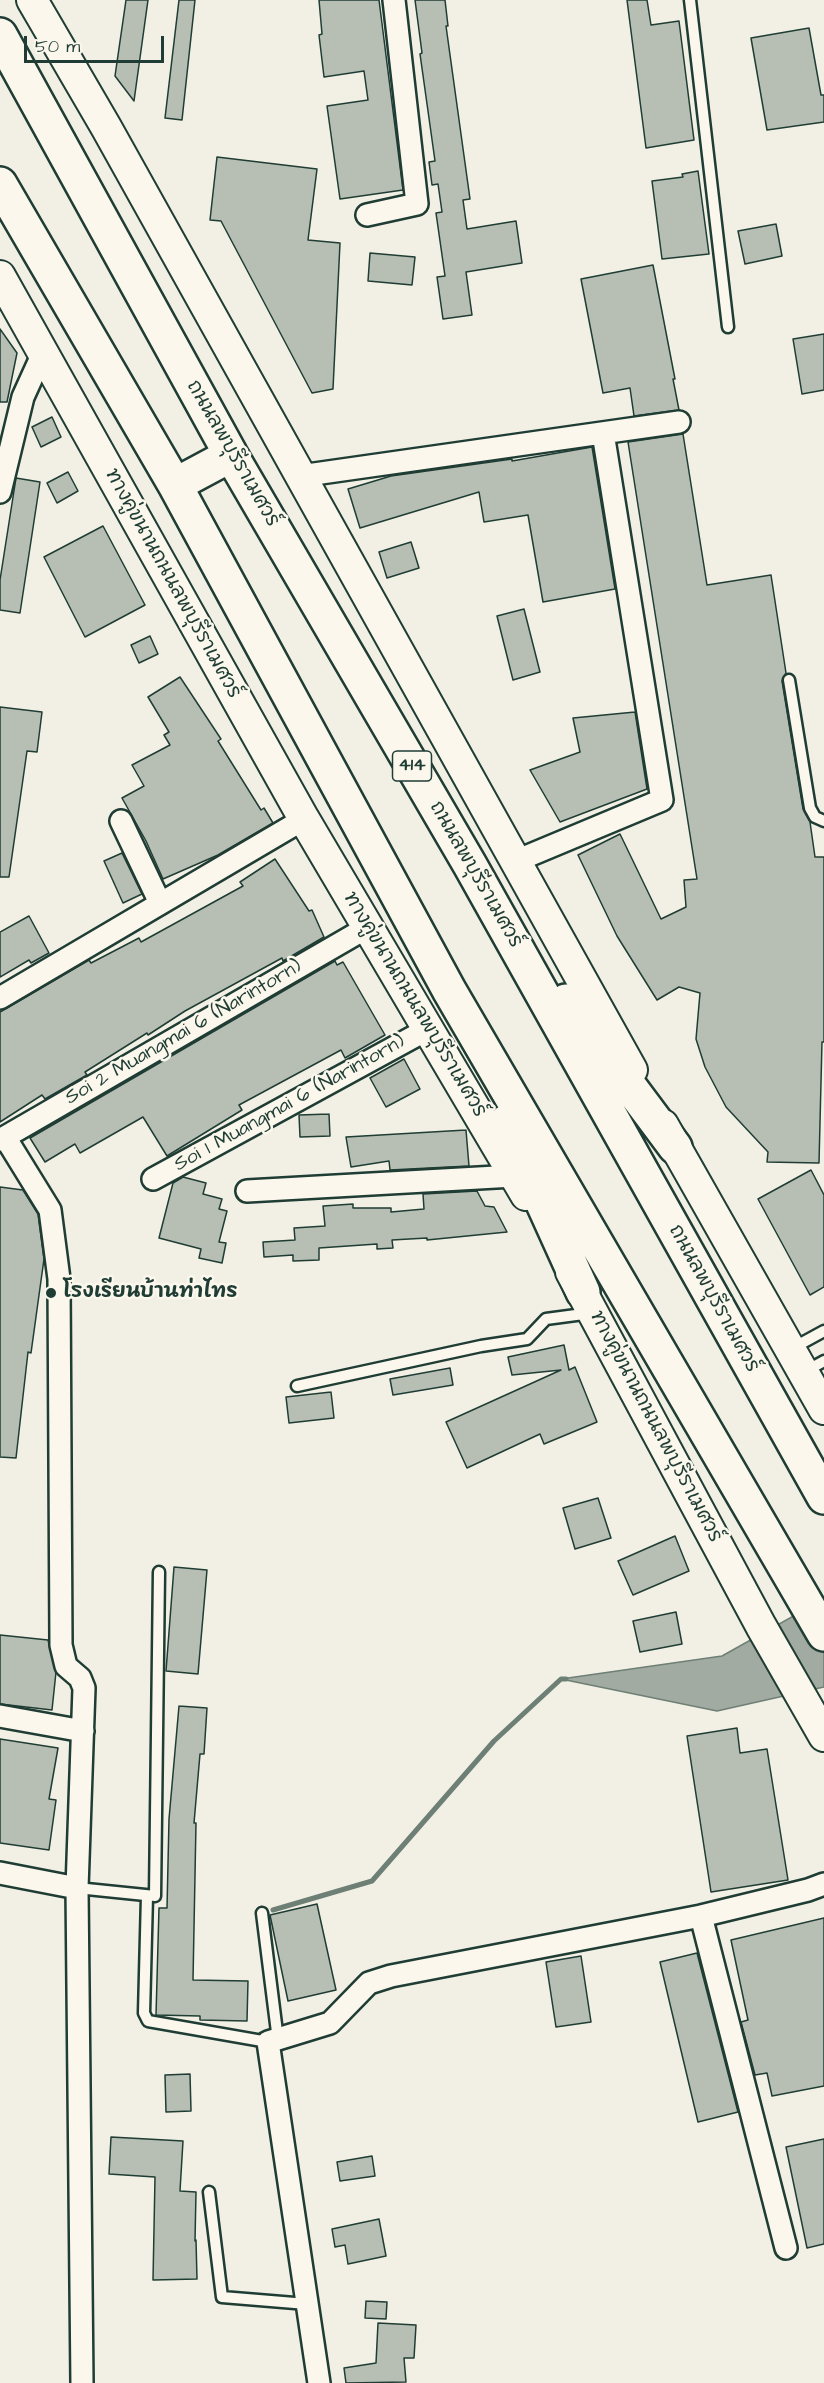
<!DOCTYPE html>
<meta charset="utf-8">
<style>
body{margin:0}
#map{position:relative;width:824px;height:2383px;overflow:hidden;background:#f2f0e5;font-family:"Architects Daughter",sans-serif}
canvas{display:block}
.scale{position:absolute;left:24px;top:36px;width:140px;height:27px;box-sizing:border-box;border:3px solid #1f3d34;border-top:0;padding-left:8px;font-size:18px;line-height:21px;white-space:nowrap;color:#1f3d34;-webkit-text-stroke:4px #fbf7ec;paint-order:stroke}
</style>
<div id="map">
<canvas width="824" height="2383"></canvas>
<div class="scale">50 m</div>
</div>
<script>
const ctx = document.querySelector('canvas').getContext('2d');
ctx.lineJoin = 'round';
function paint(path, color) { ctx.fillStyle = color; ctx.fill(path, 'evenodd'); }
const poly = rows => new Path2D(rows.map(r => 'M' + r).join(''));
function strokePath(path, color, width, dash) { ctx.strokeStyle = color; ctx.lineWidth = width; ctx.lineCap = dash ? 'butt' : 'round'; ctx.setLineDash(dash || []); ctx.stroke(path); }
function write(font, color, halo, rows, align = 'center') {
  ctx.font = font + ' "Architects Daughter","Playpen Sans Thai",sans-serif'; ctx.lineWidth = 5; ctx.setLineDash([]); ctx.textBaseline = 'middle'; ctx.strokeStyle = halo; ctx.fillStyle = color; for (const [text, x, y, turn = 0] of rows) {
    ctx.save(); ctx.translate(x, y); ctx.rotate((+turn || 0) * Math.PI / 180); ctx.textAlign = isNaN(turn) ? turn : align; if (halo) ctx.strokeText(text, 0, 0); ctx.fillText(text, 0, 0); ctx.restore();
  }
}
const water = poly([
 [824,1599,824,1687,717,1711,561,1679,722,1656,824,1599]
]);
paint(water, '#a2aba1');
strokePath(water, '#6e7f75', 1.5);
strokePath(poly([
 [273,1910,372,1881,494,1741,561,1679,566,1679]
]), '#6e7f75', 5);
const building = poly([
 [126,0,148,0,134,101,115,76,126,0],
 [179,0,195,0,182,120,165,118,179,0],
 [319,0,379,0,403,190,340,199,327,106,368,100,364,71,324,77,319,35,322,34,319,0],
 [415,0,445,0,448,26,446,26,470,199,463,200,467,229,516,221,522,263,466,272,472,315,443,319,437,277,445,276,436,213,442,212,438,184,432,185,429,162,435,161,420,54,422,53,415,0],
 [627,0,647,0,651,25,679,21,694,140,646,148,627,0],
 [809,28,821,95,824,95,824,122,767,130,751,38,809,28],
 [217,157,317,169,308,240,340,243,333,389,312,393,221,221,210,220,217,157],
 [698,171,709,254,662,259,652,181,683,177,682,174,698,171],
 [776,224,782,256,745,264,738,231,776,224],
 [370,253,415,257,412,285,368,281,370,253],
 [653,265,675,379,673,379,679,410,634,416,630,388,603,393,581,279,653,265],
 [0,329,17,353,7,402,0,402,0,329],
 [824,334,824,390,802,394,793,339,824,334],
 [52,417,61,437,41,447,32,427,52,417],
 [683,434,707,585,771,575,786,673,782,681,803,809,810,822,815,857,824,857,824,1042,822,1042,819,1163,767,1162,768,1152,726,1107,705,1067,696,1039,700,993,679,987,657,1000,617,936,578,855,620,834,661,919,686,907,684,880,697,879,628,442,683,434],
 [592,447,615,589,543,602,528,515,484,522,479,492,360,528,348,489,391,476,512,459,512,461,592,447],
 [68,472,78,491,57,503,47,483,68,472],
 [16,478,40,482,20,613,0,610,0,580,16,478],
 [103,526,145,605,85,637,44,557,103,526],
 [411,542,419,568,387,578,379,552,411,542],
 [524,609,540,672,513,680,497,616,524,609],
 [150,636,158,654,139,663,131,645,150,636],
 [180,677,221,739,218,741,261,810,264,808,273,823,218,855,163,879,146,841,122,798,144,786,132,765,170,745,164,735,169,732,148,697,180,677],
 [0,707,42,712,37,752,27,751,9,877,0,877,0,707],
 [635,712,647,789,560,822,530,770,580,752,573,718,635,712],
 [122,853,142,894,123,903,104,861,122,853],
 [275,859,309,911,312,910,324,937,283,961,282,958,185,1011,148,1035,147,1033,85,1072,87,1075,45,1099,42,1095,0,1122,0,1012,89,960,91,963,139,938,141,942,243,886,240,882,275,859],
 [29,916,49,953,31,963,29,960,0,977,0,932,29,916],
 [335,961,337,965,343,962,385,1035,345,1058,341,1050,239,1105,242,1110,167,1156,143,1117,80,1153,75,1144,45,1162,30,1138,335,961],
 [404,1059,420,1089,386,1107,370,1078,404,1059],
 [329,1114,330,1136,300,1137,299,1115,329,1114],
 [466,1130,469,1166,390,1170,389,1161,351,1167,346,1137,466,1130],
 [811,1170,824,1195,824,1287,810,1295,758,1199,811,1170],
 [183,1177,206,1183,203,1194,222,1199,219,1209,227,1211,219,1242,226,1243,222,1263,199,1258,201,1249,159,1238,173,1183,183,1177],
 [0,1187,23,1190,38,1214,44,1259,31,1353,28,1352,16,1458,0,1457,0,1187],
 [477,1191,485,1206,494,1207,507,1232,427,1240,427,1238,392,1240,393,1248,377,1249,377,1244,319,1248,319,1260,293,1261,293,1255,264,1257,263,1242,295,1240,294,1228,325,1226,323,1206,353,1204,353,1208,391,1208,391,1212,424,1209,423,1194,477,1191],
 [564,1345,569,1370,575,1367,597,1422,544,1444,540,1434,467,1468,446,1422,561,1370,512,1375,508,1357,564,1345],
 [450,1368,453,1385,393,1395,390,1379,450,1368],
 [331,1392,334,1418,289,1423,286,1397,331,1392],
 [598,1498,611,1538,575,1549,563,1508,598,1498],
 [675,1536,689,1571,633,1595,618,1561,675,1536],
 [174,1567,207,1570,198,1674,166,1671,174,1567],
 [676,1612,682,1644,640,1652,633,1621,676,1612],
 [0,1635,48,1640,56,1672,52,1710,0,1704,0,1635],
 [179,1706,207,1708,204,1754,200,1754,194,1823,196,1823,193,1980,248,1981,247,2021,200,2020,200,2016,156,2015,159,1908,167,1908,169,1819,179,1706],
 [737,1728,740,1753,767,1749,788,1880,711,1892,687,1736,737,1728],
 [0,1739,58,1748,49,1799,56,1800,49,1850,0,1843,0,1739],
 [317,1904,336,1990,288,2001,270,1915,317,1904],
 [824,1918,824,2086,772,2096,767,2073,755,2075,741,2022,748,2020,731,1940,824,1918],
 [697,1953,738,2112,698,2122,660,1962,697,1953],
 [581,1956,591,2022,556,2027,546,1962,581,1956],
 [190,2074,191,2111,166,2112,165,2075,190,2074],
 [111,2137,183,2141,180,2191,196,2192,195,2241,196,2240,197,2279,153,2280,155,2177,109,2174,111,2137],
 [824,2139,824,2244,807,2248,786,2147,824,2139],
 [372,2156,375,2176,340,2181,337,2162,372,2156],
 [379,2219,386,2256,348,2264,345,2245,335,2247,332,2229,379,2219],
 [366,2301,387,2302,386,2319,365,2318,366,2301],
 [378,2323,416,2325,414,2358,404,2358,406,2382,346,2383,344,2368,376,2363,378,2323]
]);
paint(building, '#b7beb3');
strokePath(building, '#1f3d34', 1.5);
const lane = poly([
 [690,0,728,327],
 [789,680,810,808,815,817,824,821],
 [791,1349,824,1331],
 [806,1371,824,1361],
 [297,1386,481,1346,527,1339,546,1319,591,1313],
 [77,1888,155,1896,159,1572],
 [147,1896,144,2013,148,2021,268,2042],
 [262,1913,278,2040],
 [209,2192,222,2297,307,2304]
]);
const street = poly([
 [367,215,417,204,394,0],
 [300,476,679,422],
 [0,492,23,397,43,353],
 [121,821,160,903],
 [516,861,662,800,603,433],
 [0,998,304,819],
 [5,1137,50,1210,59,1279,61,1645,66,1666,80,1678,84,1688,77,1888,82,2383],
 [0,1140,368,927],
 [153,1179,428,1029],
 [247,1191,514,1176],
 [0,1716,83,1731],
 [0,1873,77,1888],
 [701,1916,786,2248],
 [319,2383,268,2042,330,2023,369,1983,391,1976,701,1916,808,1890,824,1884]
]);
const secondary = poly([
 [32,0,106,127,632,1070],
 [0,276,304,819,526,1195],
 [663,1125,824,1409],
 [571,1272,761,1626,824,1736]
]);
const primary = poly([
 [0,35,231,455,470,865,824,1497],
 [0,184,175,485,449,990,824,1634],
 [175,485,231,455],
 [566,1001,675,1147],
 [506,1122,583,1292]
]);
strokePath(lane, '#1f3d34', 15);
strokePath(street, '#1f3d34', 26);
strokePath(secondary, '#1f3d34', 34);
strokePath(primary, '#1f3d34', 38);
strokePath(lane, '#fbf7ec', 10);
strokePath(street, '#fbf7ec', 21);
strokePath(secondary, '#fbf7ec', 30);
strokePath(primary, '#fbf7ec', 33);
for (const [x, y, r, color] of [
 [51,1293,6,"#1f3d34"]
]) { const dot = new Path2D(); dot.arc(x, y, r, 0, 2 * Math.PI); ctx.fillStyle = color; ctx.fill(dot); strokePath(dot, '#fbf7ec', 2); }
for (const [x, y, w] of [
 [412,766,39]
]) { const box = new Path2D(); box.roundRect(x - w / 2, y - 15, w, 30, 4.5); ctx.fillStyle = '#fbf7ec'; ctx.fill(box); strokePath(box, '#1f3d34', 1.5); }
write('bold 18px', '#1f3d34', null, [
 ["414",412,766]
]);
write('20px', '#1f3d34', '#fbf7ec', [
 ["ถนนลพบุรีราเมศวร์",232,454,60],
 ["ทางคู่ขนานถนนลพบุรีราเมศวร์",172,584,61],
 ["ถนนลพบุรีราเมศวร์",475,875,60],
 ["ทางคู่ขนานถนนลพบุรีราเมศวร์",414,1005,59],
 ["Soi 2 Muangmai 6 (Narintorn)",184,1033,-30],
 ["Soi 1 Muangmai 6 (Narintorn)",290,1104,-29],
 ["ถนนลพบุรีราเมศวร์",713,1299,61],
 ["ทางคู่ขนานถนนลพบุรีราเมศวร์",655,1427,62]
]);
write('bold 20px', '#1f3d34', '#fbf7ec', [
 ["โรงเรียนบ้านท่าไทร",63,1293]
], 'left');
</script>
